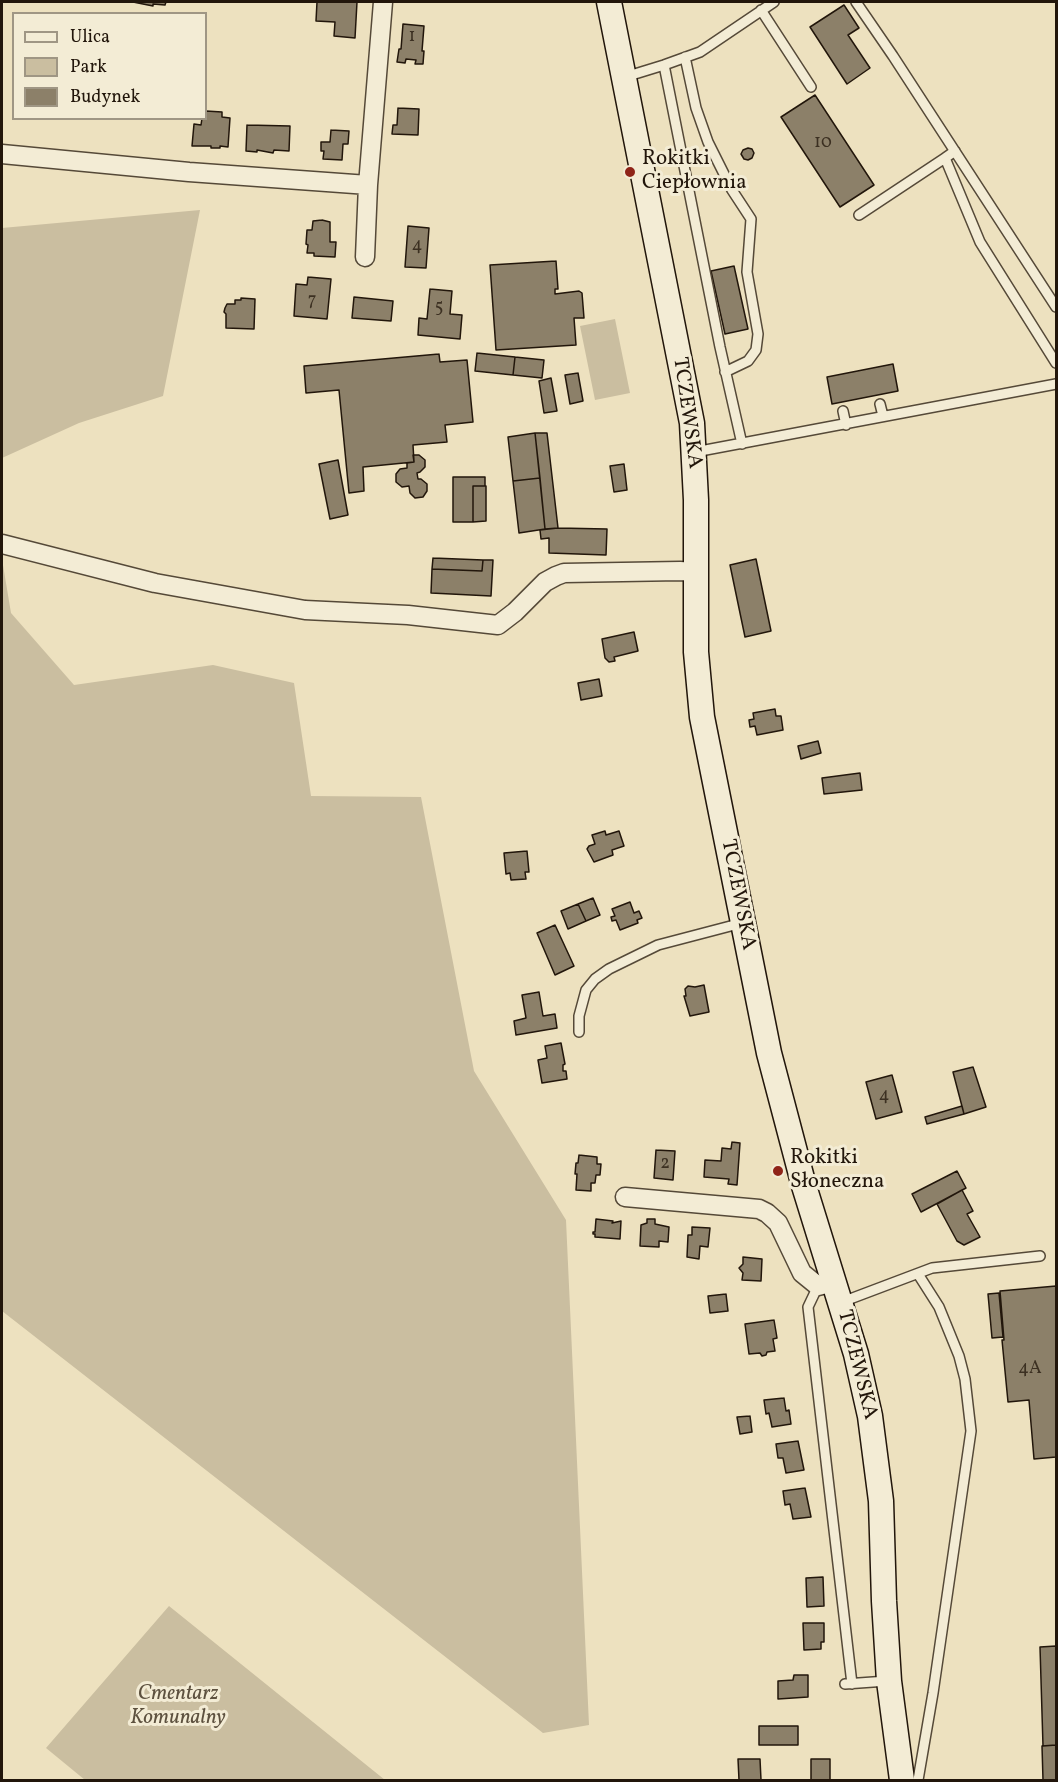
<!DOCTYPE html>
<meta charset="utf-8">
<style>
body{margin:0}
#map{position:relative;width:1058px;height:1782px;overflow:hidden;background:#ede1bf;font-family:Vollkorn,serif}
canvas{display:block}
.frame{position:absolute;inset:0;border:3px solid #22160b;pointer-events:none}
.legend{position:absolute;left:12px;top:12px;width:195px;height:108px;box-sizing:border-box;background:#f3ecd5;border:2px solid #9f9684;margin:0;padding:8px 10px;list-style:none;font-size:18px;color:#22160b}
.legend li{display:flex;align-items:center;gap:12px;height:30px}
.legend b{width:30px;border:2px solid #9f9684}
</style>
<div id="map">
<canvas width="1058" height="1782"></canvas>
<div class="frame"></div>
<ul class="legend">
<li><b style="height:8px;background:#f3ecd5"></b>Ulica</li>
<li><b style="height:16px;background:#cabea0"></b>Park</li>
<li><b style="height:16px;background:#8c8069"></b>Budynek</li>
</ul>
</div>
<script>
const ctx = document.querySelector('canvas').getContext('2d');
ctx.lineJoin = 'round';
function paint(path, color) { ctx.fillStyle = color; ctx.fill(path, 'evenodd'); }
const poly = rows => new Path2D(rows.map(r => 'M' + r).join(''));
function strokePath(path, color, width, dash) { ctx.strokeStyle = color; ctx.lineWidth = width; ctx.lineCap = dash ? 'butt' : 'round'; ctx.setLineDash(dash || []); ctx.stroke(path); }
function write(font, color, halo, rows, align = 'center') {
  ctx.font = font + ' Vollkorn,serif'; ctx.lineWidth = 6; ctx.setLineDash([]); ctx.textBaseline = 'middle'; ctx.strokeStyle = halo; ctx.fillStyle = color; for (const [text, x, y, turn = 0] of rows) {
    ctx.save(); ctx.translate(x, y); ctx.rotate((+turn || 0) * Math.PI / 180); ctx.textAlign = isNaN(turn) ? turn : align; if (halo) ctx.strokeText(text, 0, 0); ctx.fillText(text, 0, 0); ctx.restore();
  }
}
paint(poly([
 [200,210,163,396,79,423,2,458,2,228],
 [615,319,630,393,595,400,580,326],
 [2,559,11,613,74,685,213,665,294,683,311,796,421,797,474,1071,566,1220,589,1725,543,1733,2,1311],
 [169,1606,385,1780,85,1780,46,1748]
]), '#cabea0');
const building = poly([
 [133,2,166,2,165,5,153,4,153,6,133,2],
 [317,2,357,2,355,38,334,36,335,22,316,21,317,2],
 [844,5,859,28,848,35,870,68,847,84,810,27,844,5],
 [403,24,424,26,422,51,424,51,423,64,415,64,416,60,406,59,405,63,397,62,399,49,401,49,403,24],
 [815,95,874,185,840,207,781,117,815,95],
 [398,108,419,109,418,135,392,134,393,125,397,125,398,108],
 [206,111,222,112,222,117,230,118,228,147,220,146,220,148,211,148,211,146,192,146,194,124,201,125,202,118,206,118,206,111],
 [247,125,290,126,289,151,274,150,273,153,257,150,257,152,246,151,247,125],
 [331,130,349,131,348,144,343,144,342,160,323,159,324,151,321,151,321,142,330,142,331,130],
 [748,148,752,149,754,153,752,158,748,160,744,159,741,154,743,150,748,148],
 [322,220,330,222,330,242,336,242,335,257,314,256,314,253,307,253,308,245,306,244,307,230,312,230,313,221,322,220],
 [408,226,429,228,426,268,405,267,408,226],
 [556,261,558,289,555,289,555,294,579,291,582,293,584,318,574,318,576,345,496,350,490,265,556,261],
 [734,266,748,329,725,334,711,271,734,266],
 [308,277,331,279,327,319,294,316,296,284,307,285,308,277],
 [430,289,452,291,450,314,462,315,460,339,418,335,419,318,427,319,430,289],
 [354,297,393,301,391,321,352,318,354,297],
 [241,298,255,299,254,329,226,328,226,314,224,312,225,308,227,304,235,304,235,300,241,300,241,298],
 [477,353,515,357,513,375,475,371,477,353],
 [439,354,440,362,467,360,473,422,445,425,447,442,413,445,414,462,363,467,364,491,349,493,339,390,306,393,304,366,439,354],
 [515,357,544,360,542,378,513,375,515,357],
 [893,364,898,391,832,404,827,377,893,364],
 [578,373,583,401,570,404,565,375,578,373],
 [551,378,557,411,544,413,539,381,551,378],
 [535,433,547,433,558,528,545,529,535,433],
 [535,433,540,478,513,481,508,437,535,433],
 [413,455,419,455,425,460,425,467,420,472,417,473,418,479,421,479,427,484,427,491,423,497,415,498,410,493,409,486,402,487,396,482,396,474,400,469,407,468,407,463,414,462,413,455],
 [338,460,348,515,330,519,319,464,338,460],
 [624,464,627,490,614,492,610,466,624,464],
 [453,477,485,477,485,486,473,486,473,522,453,522,453,477],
 [540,478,545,529,519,533,513,481,540,478],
 [473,486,486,486,486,521,473,522,473,486],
 [558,528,607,529,606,555,549,553,549,538,541,539,540,530,558,528],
 [433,558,483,560,482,571,432,569,433,558],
 [756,559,771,631,745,637,730,565,756,559],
 [483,560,493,560,491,596,431,593,432,569,482,571,483,560],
 [634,632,638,651,614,657,615,661,609,662,605,658,602,639,634,632],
 [599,679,602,696,581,700,578,683,599,679],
 [775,709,776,716,781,716,783,730,757,735,755,726,750,727,749,720,754,719,753,713,775,709],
 [818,741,821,753,801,759,798,746,818,741],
 [860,773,862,790,824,794,822,778,860,773],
 [605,831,606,835,619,831,624,846,612,850,613,855,594,862,587,849,589,846,595,844,592,835,605,831],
 [527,851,529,872,525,872,526,879,511,880,510,873,506,874,504,853,527,851],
 [593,898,600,915,586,921,578,904,593,898],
 [630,902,634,913,639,911,642,918,637,920,638,923,620,930,616,920,612,921,611,917,615,916,612,909,630,902],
 [578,904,586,921,568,929,561,911,578,904],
 [555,925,574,966,555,975,537,933,555,925],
 [704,985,709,1012,690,1016,684,996,686,996,685,989,688,986,695,987,704,985],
 [539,992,543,1016,555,1014,557,1028,516,1035,514,1021,526,1018,522,995,539,992],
 [561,1043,565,1064,563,1065,563,1071,566,1071,567,1079,542,1083,538,1060,547,1058,545,1046,561,1043],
 [973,1067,986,1107,964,1114,953,1072,973,1067],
 [892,1075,902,1112,876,1119,866,1082,892,1075],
 [962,1106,964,1114,927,1124,925,1117,962,1106],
 [732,1142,740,1143,737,1185,728,1184,729,1179,704,1177,705,1160,721,1161,722,1148,731,1149,732,1142],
 [656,1150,675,1151,673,1180,654,1178,656,1150],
 [579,1155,597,1157,597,1164,601,1164,600,1175,596,1175,595,1183,591,1183,591,1191,576,1190,577,1174,575,1174,576,1163,578,1163,579,1155],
 [957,1171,966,1188,921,1212,912,1194,957,1171],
 [962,1190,973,1211,967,1214,980,1237,964,1245,957,1241,937,1204,962,1190],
 [596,1219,613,1221,612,1223,621,1221,620,1239,595,1237,595,1234,593,1234,593,1232,595,1232,596,1219],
 [647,1219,655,1219,655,1224,669,1227,668,1242,659,1241,659,1247,640,1246,641,1225,647,1223,647,1219],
 [692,1227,710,1228,708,1247,700,1246,699,1259,687,1257,688,1235,692,1235,692,1227],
 [743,1257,762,1259,761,1281,742,1280,743,1273,739,1268,743,1264,743,1257],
 [1056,1286,1056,1457,1034,1459,1029,1400,1008,1402,1002,1340,1004,1340,1000,1291,1056,1286],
 [999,1293,1003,1337,992,1338,988,1294,999,1293],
 [726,1294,728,1311,710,1313,708,1296,726,1294],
 [774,1320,777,1338,773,1339,775,1351,767,1352,766,1355,762,1356,760,1353,749,1354,745,1324,774,1320],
 [784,1398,786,1411,789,1410,791,1424,772,1427,769,1413,766,1414,764,1400,784,1398],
 [750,1416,752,1432,740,1434,737,1417,750,1416],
 [798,1441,804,1470,786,1473,783,1458,778,1458,776,1444,798,1441],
 [805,1488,811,1517,793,1519,790,1504,785,1505,783,1491,805,1488],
 [823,1577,824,1606,807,1607,806,1578,823,1577],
 [803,1623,824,1623,824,1642,821,1642,821,1649,804,1650,803,1623],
 [1056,1646,1056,1745,1043,1746,1040,1647,1056,1646],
 [794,1675,808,1675,808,1697,778,1699,778,1681,793,1680,794,1675],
 [759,1726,798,1726,798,1745,759,1745,759,1726],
 [1056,1745,1056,1780,1043,1780,1042,1746,1056,1745],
 [738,1759,760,1759,761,1780,739,1780,738,1759],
 [811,1759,830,1759,830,1780,811,1780,811,1759]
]);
paint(building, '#8c8069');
strokePath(building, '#22160b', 1.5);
const lane = poly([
 [856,2,893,56,1056,307],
 [761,10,811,87],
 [685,57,696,108,708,142,732,190,751,219,747,272,758,334,756,350,748,361,725,372],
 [664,65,720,347,742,444],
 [625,77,664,65,700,52,774,2],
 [955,151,945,158,980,242,1056,363],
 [859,215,945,158],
 [880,404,883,416],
 [843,411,846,425],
 [695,452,1056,384],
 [579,1032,579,1016,586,990,595,979,609,969,658,945,742,923],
 [918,1274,939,1307,959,1356,965,1379,971,1431,933,1693,918,1780],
 [818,1286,808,1307,852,1684],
 [842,1302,932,1268,1040,1256],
 [845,1684,887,1681]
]);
const street = poly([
 [2,154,189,172,368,185],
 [365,257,368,185,383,2],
 [2,544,155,583,305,610,408,615,498,625,515,612,545,582,556,576,564,573,680,571,696,572],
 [625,1197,759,1209,767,1213,778,1223,802,1273,818,1286,834,1282]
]);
const secondary = poly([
 [609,2,692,423,696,500,696,652,702,717,769,1053,804,1186,856,1354,870,1416,881,1501,884,1601,889,1681,902,1780]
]);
strokePath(lane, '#554938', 12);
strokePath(street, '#554938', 21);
strokePath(secondary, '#22160b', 27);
strokePath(lane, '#f3ecd5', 9);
strokePath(street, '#f3ecd5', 18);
strokePath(secondary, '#f3ecd5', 24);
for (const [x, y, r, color] of [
 [630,172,6,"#8f2418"],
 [778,1171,6,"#8f2418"]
]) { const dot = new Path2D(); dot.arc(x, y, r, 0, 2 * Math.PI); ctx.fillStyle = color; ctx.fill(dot); strokePath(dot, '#f3ecd5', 2); }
write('18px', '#3c3022', null, [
 ["1",412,38],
 ["10",823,144],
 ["4",417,247],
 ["7",312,302],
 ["5",439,309],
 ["4",884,1097],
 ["2",665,1165],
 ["4A",1030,1370]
]);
write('21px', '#22160b', '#f3ecd5', [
 ["Rokitki",642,160],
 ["Ciepłownia",642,184],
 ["Rokitki",790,1159],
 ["Słoneczna",790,1183]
], 'left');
write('21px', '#22160b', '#f3ecd5', [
 ["TCZEWSKA",686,413,82],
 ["TCZEWSKA",737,895,79],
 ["TCZEWSKA",856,1365,76]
]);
write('italic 21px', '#5d513f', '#f3ecd5', [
 ["Cmentarz",178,1695],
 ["Komunalny",178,1719]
]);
</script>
